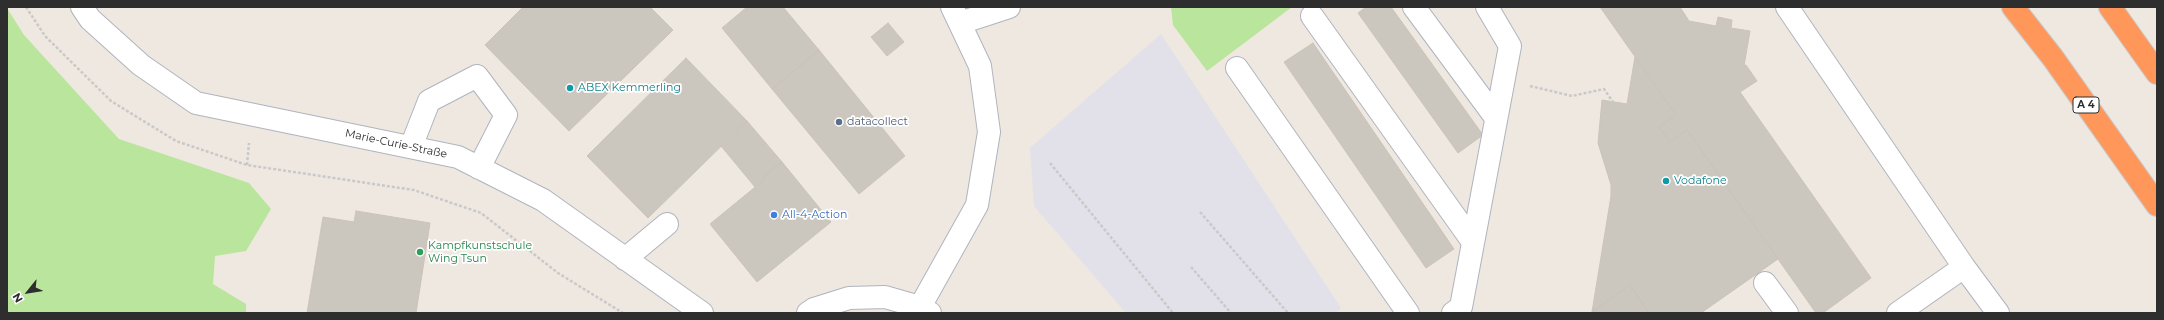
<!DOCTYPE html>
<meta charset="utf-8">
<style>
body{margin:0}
#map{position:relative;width:2164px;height:320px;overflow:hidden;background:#efe8e0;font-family:Montserrat,sans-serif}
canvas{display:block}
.frame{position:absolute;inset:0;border:8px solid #2e2e2e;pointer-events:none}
.north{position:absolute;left:8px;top:272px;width:40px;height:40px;-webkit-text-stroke:3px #fff;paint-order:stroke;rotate:240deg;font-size:11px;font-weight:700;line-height:16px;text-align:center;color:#2e2e2e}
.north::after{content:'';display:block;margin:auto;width:14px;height:18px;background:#2e2e2e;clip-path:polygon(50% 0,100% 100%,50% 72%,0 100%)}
</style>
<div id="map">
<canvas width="2164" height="320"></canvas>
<div class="frame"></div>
<div class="north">N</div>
</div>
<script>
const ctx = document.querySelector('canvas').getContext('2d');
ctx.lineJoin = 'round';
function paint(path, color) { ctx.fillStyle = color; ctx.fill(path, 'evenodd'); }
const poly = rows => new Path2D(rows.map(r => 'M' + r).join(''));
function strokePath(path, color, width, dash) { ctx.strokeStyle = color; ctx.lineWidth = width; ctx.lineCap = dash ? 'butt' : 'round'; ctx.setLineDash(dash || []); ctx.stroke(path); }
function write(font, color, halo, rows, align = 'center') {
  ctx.font = font + ' Montserrat,sans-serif'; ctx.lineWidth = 3.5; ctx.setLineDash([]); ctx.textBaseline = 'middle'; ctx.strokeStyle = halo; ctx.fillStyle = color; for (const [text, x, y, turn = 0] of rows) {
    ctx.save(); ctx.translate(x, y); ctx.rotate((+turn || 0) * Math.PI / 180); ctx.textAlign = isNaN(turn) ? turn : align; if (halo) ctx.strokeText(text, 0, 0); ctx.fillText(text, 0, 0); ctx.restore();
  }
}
paint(poly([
 [1161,34,1341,308,1336,313,1126,313,1034,206,1030,148]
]), '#e2e0e8');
paint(poly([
 [1171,7,1292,7,1207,71,1173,25],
 [7,8,24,35,119,139,249,183,271,209,246,251,215,256,213,284,246,304,246,313,7,313]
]), '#bae59d');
const building = poly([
 [523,7,650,7,673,30,569,131,485,45,523,7],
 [747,7,783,7,819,50,772,89,722,28,747,7],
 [1366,7,1391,7,1483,135,1458,153,1358,13,1366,7],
 [1600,7,1680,7,1689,21,1716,26,1718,17,1732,20,1731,28,1750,31,1744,66,1746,65,1757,81,1740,92,1871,278,1823,313,1816,313,1687,130,1670,142,1659,127,1676,115,1600,7],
 [888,23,904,42,887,56,871,37,888,23],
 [1313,43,1454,249,1426,268,1284,62,1313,43],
 [819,50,905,156,859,194,772,89,819,50],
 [1635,57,1676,115,1659,127,1670,142,1687,130,1778,259,1701,313,1649,313,1630,285,1592,312,1611,196,1611,185,1598,143,1602,100,1627,104,1635,57],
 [686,58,747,121,648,218,587,156,686,58],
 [747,121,782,162,763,177,765,179,755,187,721,146,747,121],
 [782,162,831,222,757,282,710,224,765,179,763,177,782,162],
 [356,211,430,223,416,313,307,313,323,217,354,222,356,211],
 [1630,285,1649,313,1591,313,1592,312,1630,285]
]);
paint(building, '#cbc6be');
strokePath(building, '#cbc3b9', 1);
const minor = poly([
 [82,7,90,19,141,65,196,103,458,157,543,200,702,313],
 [1414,7,1496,118],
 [1787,7,1964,267,1898,313],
 [1312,16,1473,242],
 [960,23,1009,7],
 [1237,68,1408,313],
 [411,147,429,101,477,76,506,115,479,168],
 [625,259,667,224],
 [1964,267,1998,313],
 [1765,283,1787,313],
 [920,307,977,205,989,132,980,66,952,7],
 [808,313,814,309,849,298,885,297,920,307,930,313],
 [1453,313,1461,307,1510,46,1487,7]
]);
const highway = poly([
 [2013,7,2053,58,2157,205],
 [2110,7,2157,73]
]);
strokePath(minor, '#b0b4be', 24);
strokePath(highway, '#c9c9c9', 24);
strokePath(poly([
 [26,7,45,36,111,101,176,141,247,165,414,190,481,213,558,273,623,313],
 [1530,86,1572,96,1604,89,1613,102],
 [1050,163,1173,313],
 [247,165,249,143],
 [1200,212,1288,313],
 [1191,267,1231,313]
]), '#c9c9c9', 2.5, [3, 2]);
strokePath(minor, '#fff', 22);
strokePath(highway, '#ff975b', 22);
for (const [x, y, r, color] of [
 [570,88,4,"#0f9aa8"],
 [839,122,4,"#5c6f8a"],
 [1666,181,4,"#0f9aa8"],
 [774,215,4,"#3f7fe0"],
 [420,252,4,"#2e9e5b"]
]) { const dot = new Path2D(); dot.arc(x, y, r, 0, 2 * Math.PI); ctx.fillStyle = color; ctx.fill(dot); strokePath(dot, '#fff', 1.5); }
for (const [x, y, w] of [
 [2086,105,26]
]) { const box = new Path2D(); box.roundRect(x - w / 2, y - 8, w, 16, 3); ctx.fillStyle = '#fff'; ctx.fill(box); strokePath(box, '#2e2e2e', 1); }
write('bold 10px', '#2e2e2e', null, [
 ["A 4",2086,105]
]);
write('11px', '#0d838f', '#fff', [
 ["ABEX Kemmerling",578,88],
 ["Vodafone",1674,181]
], 'left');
write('11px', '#4e5e75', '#fff', [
 ["datacollect",847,122]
], 'left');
write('11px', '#2e2e2e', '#fff', [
 ["Marie-Curie-Straße",396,144,12]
]);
write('11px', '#366cbe', '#fff', [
 ["All-4-Action",782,215]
], 'left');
write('11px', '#27864d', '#fff', [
 ["Kampfkunstschule",428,246],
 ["Wing Tsun",428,259]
], 'left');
</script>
